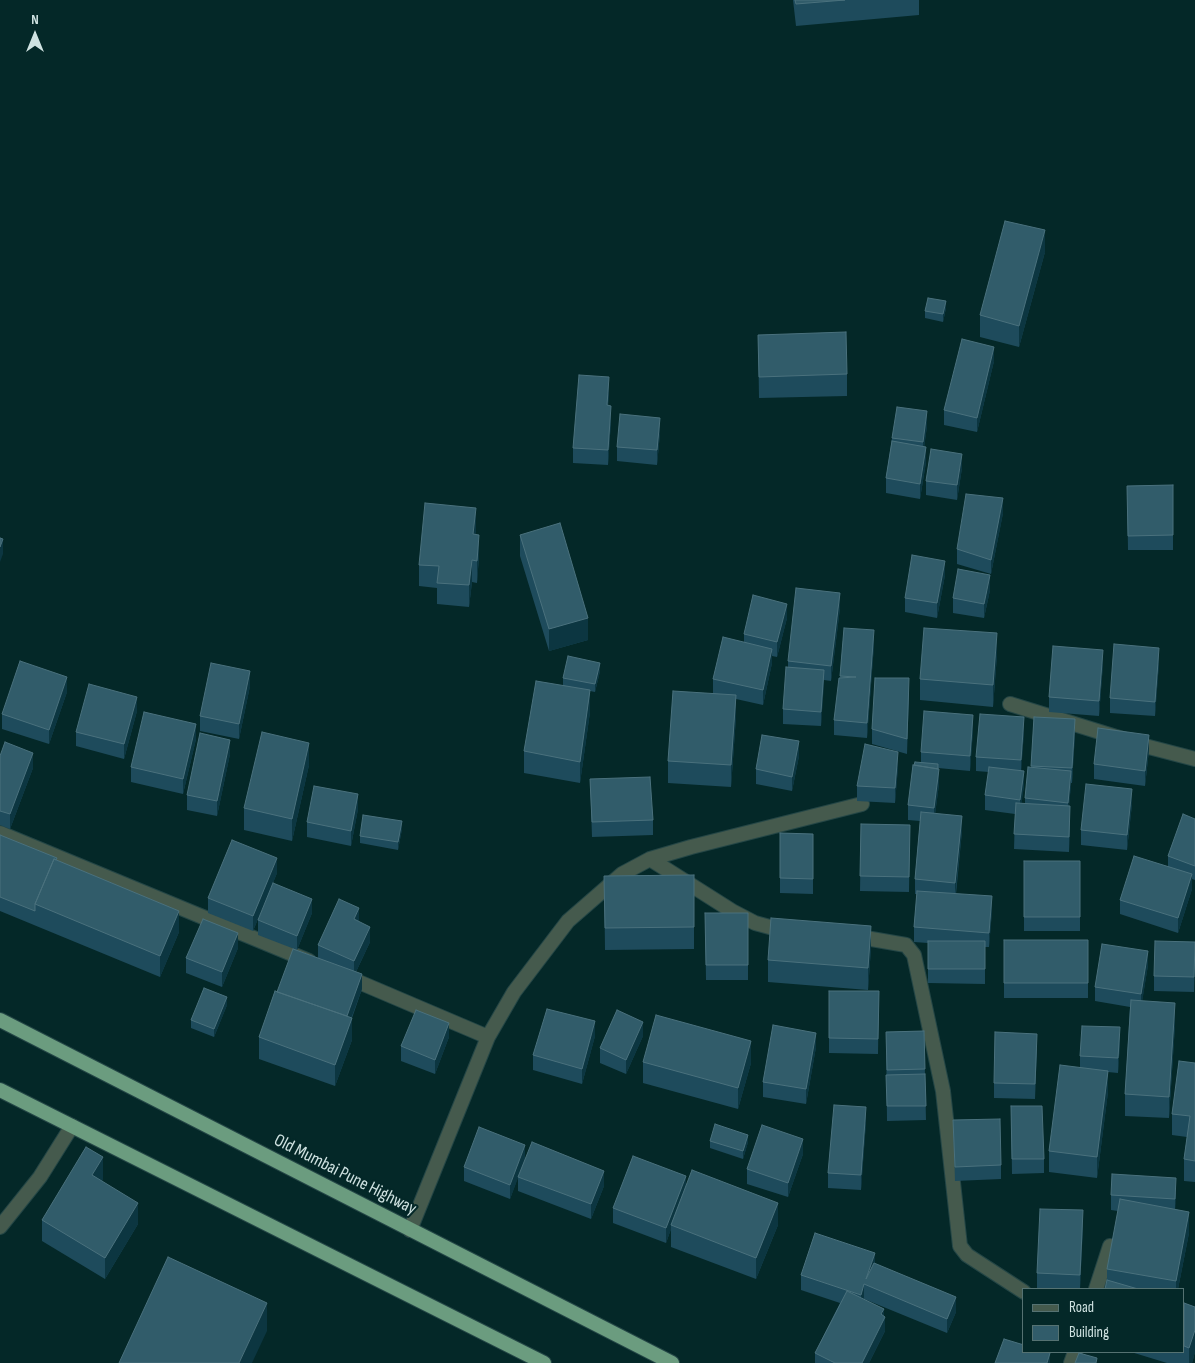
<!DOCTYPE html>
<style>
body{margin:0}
#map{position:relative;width:1195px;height:1363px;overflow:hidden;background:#042828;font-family:"Sofia Sans Condensed",sans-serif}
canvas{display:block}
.legend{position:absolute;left:1022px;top:1288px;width:162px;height:65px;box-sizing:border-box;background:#042828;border:1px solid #557272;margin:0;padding:6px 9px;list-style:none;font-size:15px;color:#cfe2e1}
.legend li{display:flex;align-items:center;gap:10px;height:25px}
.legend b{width:25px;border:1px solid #557272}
.north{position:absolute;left:10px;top:10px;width:50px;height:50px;-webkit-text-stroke:4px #042828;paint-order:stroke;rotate:0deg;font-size:14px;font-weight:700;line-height:20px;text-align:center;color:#cfe2e1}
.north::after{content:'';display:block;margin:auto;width:18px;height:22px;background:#cfe2e1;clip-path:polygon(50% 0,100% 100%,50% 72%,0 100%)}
</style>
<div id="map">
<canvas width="1195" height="1363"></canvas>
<ul class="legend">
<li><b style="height:6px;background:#455a4d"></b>Road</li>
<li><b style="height:14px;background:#315c6a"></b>Building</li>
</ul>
<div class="north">N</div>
</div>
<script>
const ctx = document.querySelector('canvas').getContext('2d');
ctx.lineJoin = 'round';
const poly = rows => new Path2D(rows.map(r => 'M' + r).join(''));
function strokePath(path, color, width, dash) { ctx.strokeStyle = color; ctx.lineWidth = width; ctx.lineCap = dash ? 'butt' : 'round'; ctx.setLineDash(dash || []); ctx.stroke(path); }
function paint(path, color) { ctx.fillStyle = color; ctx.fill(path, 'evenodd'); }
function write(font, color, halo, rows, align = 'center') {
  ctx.font = font + ' "Sofia Sans Condensed",sans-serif'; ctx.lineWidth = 4; ctx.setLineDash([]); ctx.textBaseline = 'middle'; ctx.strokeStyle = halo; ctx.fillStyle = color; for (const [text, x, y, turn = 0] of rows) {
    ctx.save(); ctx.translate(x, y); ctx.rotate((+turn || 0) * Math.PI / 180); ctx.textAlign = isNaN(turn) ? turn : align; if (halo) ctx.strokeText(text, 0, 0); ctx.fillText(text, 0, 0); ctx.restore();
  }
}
const minor = poly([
 [1010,704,1145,746,1195,759],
 [0,833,309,961],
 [650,859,732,911,755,923,788,932],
 [854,936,906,945,914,955,943,1091,960,1246,967,1255,1024,1292],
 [347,977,488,1037],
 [0,1227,40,1177,72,1126],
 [410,1230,488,1037,514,992,568,921,622,874,650,859,691,847,862,804],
 [1096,1289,1110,1246],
 [1071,1363,1075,1352]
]);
const trunk = poly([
 [0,1020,672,1363],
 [0,1090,544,1363]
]);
strokePath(minor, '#244646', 16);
strokePath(trunk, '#244646', 16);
strokePath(minor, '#455a4d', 14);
strokePath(trunk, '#6b9c7f', 14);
paint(poly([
 [793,0,919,0,919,15,796,26],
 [1045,252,1019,347,980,337,980,315],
 [946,308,943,322,925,318,925,311],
 [758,335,847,374,847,396,759,398],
 [994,361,977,432,944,425,944,410],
 [609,392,608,406,611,421,608,465,573,463,573,448],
 [927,426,924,447,926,462,920,499,886,493,886,478,892,438],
 [660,433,657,465,617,461,617,447],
 [962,468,957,500,926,495,926,481],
 [1173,485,1173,550,1128,550,1127,486],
 [1003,513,991,574,957,564,957,549],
 [476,530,475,535,479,556,477,583,472,582,469,607,437,604,437,588,419,586,419,565],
 [520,535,588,640,549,651,520,556],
 [945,575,937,618,905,612,905,598],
 [990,590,984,618,953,613,953,598],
 [840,608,831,681,824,680,821,726,783,724,783,709,788,667,788,661],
 [787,618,777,657,772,656,772,663,763,705,736,699,736,717,731,787,668,783,668,761,713,694,713,679,744,642,744,634],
 [844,628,874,645,867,738,834,735,834,720,840,678],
 [997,655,993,707,920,700,920,679],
 [1159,663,1155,716,1110,713,1110,698],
 [1103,664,1099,716,1049,712,1049,697],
 [600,671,595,692,590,691,590,712,580,783,524,773,524,751,563,685,563,678],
 [250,686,239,739,200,731,200,716],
 [67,692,49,744,2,729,2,714],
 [909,692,907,754,872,744,872,729],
 [137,711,124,759,76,746,76,732],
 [1034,717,1075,734,1072,783,1071,783,1069,806,1070,821,1069,852,1014,849,1015,814,985,810,985,795,989,772,976,771,976,757,1024,732,1021,771,1024,786,1021,803,1025,804,1025,798,1031,767],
 [973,730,970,771,938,768,939,784,935,814,962,831,956,894,992,911,989,947,985,947,985,984,928,983,928,943,914,942,914,927,917,894,915,894,915,879,920,821,908,820,908,805,921,763,921,752],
 [196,739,183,794,131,782,131,767],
 [1149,750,1145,786,1094,779,1094,764],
 [230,754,217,816,187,810,187,795],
 [0,756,33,768,10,829,0,825],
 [799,756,792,791,756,784,756,769],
 [309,765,292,841,244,830,244,808],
 [898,767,895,803,857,801,857,786],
 [590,779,653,820,653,835,592,837],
 [1132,804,1127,850,1081,845,1081,830],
 [358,809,351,846,307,837,307,822],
 [1195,819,1195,880,1192,879,1192,889,1178,933,1120,914,1120,900,1168,866,1168,856],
 [861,824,910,825,909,892,860,891],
 [402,829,398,850,360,843,360,836],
 [780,833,813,834,813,894,780,893],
 [0,836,57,860,179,932,160,977,0,911],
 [1024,861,1080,861,1080,931,1024,931],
 [277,873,253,931,208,913,208,898],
 [694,875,694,949,605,950,604,876],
 [312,913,297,950,318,958,318,945,359,922,370,942,356,972,362,989,352,1018,352,1040,335,1086,259,1059,259,1037,277,992,297,950,258,935,258,920],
 [705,913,748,913,748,980,706,980],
 [1004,940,1088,940,1088,998,1004,998],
 [238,948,222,987,186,973,186,958],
 [871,948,868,990,768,982,768,960],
 [1195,956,1194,992,1154,991,1154,976],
 [1148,965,1142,1001,1175,1025,1169,1118,1125,1116,1125,1094,1130,1007,1095,1001,1095,987],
 [829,991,879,991,878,1054,829,1053],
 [227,1005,214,1037,191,1028,191,1020],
 [924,1031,926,1120,887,1121,886,1032],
 [595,1036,582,1084,533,1070,533,1055],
 [643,1036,626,1074,600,1063,600,1048],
 [449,1037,435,1074,401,1061,401,1046],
 [1120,1042,1118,1073,1108,1072,1108,1092,1097,1178,1049,1172,1049,1151,1080,1067,1080,1056],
 [816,1047,806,1104,763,1097,763,1082],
 [1037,1048,1035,1099,994,1098,994,1083],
 [643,1062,751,1063,738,1109,643,1083],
 [1195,1063,1195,1182,1184,1181,1184,1159,1187,1137,1172,1135,1172,1114],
 [1011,1106,1044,1159,1044,1173,1012,1174],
 [953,1120,1001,1165,1001,1179,955,1181],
 [866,1122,861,1190,828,1188,828,1173],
 [710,1141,748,1142,743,1159,710,1148],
 [803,1154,788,1197,747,1184,747,1169],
 [525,1160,604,1186,591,1219,518,1191,518,1177,510,1199,464,1181,464,1167],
 [103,1179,102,1181,138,1224,105,1279,42,1241,42,1220],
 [686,1186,778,1225,756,1279,671,1247,671,1229,666,1243,613,1223,613,1208],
 [1176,1193,1175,1209,1189,1233,1178,1289,1105,1289,1107,1281,1107,1269,1118,1211,1111,1210,1111,1195],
 [1083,1225,1080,1289,1037,1288,1037,1273],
 [875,1264,956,1312,947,1333,864,1299,884,1316,885,1331,869,1363,815,1363,815,1353,840,1303,801,1290,801,1275],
 [1184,1303,1195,1307,1195,1352,1192,1363,1167,1363,1131,1352,1184,1352]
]), '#1e4b5c');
paint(poly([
 [1045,230,1045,252,1019,347,1019,326],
 [946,301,946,308,943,322,943,314],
 [994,347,994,361,977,432,977,418],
 [609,377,609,392,607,420,607,405],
 [611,406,611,421,608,465,608,450],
 [927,411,927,426,923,457,923,442],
 [660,418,660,433,657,465,657,450],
 [926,447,926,462,920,499,920,484],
 [962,454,962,468,957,500,957,485],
 [1003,498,1003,513,991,574,991,560],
 [476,508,476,530,473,556,473,534],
 [479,535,479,556,477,583,477,561],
 [3,539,3,554,0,562,0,547],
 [472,560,472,582,469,607,469,585],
 [945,561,945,575,937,618,937,603],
 [990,575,990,590,984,618,984,604],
 [840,593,840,608,831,681,831,666],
 [787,604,787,618,777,657,777,642],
 [588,618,588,640,549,651,549,629],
 [874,630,874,645,867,738,867,723],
 [997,633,997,655,993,707,993,685],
 [1159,648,1159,663,1155,716,1155,702],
 [772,649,772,663,763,705,763,690],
 [1103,650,1103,664,1099,716,1099,701],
 [600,663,600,671,595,692,595,684],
 [824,670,824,685,821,726,821,712],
 [250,671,250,686,239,739,239,724],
 [67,677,67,692,49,744,49,730],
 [590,690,590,712,580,783,580,762],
 [736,695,736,717,731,787,731,765],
 [137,697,137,711,124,759,124,744],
 [973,715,973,730,970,771,970,756],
 [1024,717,1024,732,1021,775,1021,760],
 [1075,719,1075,734,1072,783,1072,768],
 [196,724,196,739,183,794,183,779],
 [1149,735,1149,750,1145,786,1145,771],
 [230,740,230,754,217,816,217,801],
 [799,741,799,756,792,791,792,777],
 [309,743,309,765,292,841,292,819],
 [898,752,898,767,895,803,895,788],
 [33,753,33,768,10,829,10,814],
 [938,764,939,784,934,823,934,808],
 [1024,771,1024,786,1020,815,1020,800],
 [1071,771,1071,786,1068,817,1068,803],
 [1132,789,1132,804,1127,850,1127,835],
 [358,794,358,809,351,846,351,831],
 [1070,806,1070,821,1069,852,1069,837],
 [962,816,962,831,955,897,955,883],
 [402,821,402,829,398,850,398,842],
 [277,858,277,873,253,931,253,916],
 [1192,874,1192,889,1178,933,1178,918],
 [992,896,992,911,989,947,989,933],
 [312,899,312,913,297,950,297,936],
 [359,908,359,922,354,919],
 [179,911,179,932,160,977,160,956],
 [871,926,871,948,868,990,868,968],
 [370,927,370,942,354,976,354,961],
 [238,933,238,948,222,987,222,972],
 [1148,951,1148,965,1141,1009,1141,994],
 [362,974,362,989,346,1032,346,1017],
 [227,997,227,1005,214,1037,214,1029],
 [1175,1003,1175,1025,1169,1118,1169,1097],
 [352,1018,352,1040,335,1086,335,1065],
 [595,1021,595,1036,582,1084,582,1069],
 [643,1022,643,1036,626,1074,626,1060],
 [449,1023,449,1037,435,1074,435,1060],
 [1120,1027,1120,1042,1118,1073,1118,1058],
 [816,1033,816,1047,806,1104,806,1089],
 [751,1041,751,1063,738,1109,738,1088],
 [1108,1071,1108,1092,1097,1178,1097,1157],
 [866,1107,866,1122,861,1190,861,1175],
 [748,1135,748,1142,743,1159,743,1151],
 [803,1139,803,1154,788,1197,788,1183],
 [525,1145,525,1160,510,1199,510,1185],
 [103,1157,103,1179,92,1197,92,1175],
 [604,1171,604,1186,591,1219,591,1204],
 [686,1176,686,1190,671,1225,671,1229,666,1243,666,1228],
 [1176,1178,1176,1193,1175,1214,1175,1199],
 [138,1203,138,1224,105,1279,105,1258],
 [778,1203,778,1225,756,1279,756,1258],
 [1083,1210,1083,1225,1080,1289,1080,1275],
 [1189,1212,1189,1233,1178,1289,1176,1289,1176,1281],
 [875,1253,875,1268,866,1279],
 [864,1284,864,1299,861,1310,861,1295],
 [956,1297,956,1312,947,1333,947,1319],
 [267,1303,267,1331,252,1363,239,1363],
 [884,1309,884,1319,885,1317,885,1331,869,1363,862,1363],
 [1195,1330,1195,1352,1192,1363,1189,1363,1189,1348],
 [1050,1353,1050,1363,1047,1363]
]), '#0c3641');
const building = poly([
 [795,0,845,0,796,4,795,0],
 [1005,221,1045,230,1019,326,980,315,1005,221],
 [928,298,946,301,943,314,925,311,928,298],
 [846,332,847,374,759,377,758,335,846,332],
 [962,339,994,347,977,418,944,410,962,339],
 [579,375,609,377,607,405,611,406,608,450,573,448,579,375],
 [897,407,927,411,923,442,892,438,897,407],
 [620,414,660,418,657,450,617,447,620,414],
 [892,441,926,447,920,484,886,478,892,441],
 [931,449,962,454,957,485,926,481,931,449],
 [1173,485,1173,535,1128,536,1127,486,1173,485],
 [966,494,1003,498,991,560,957,549,966,494],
 [425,503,476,508,473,534,479,535,477,561,472,560,469,585,437,583,439,566,419,565,425,503],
 [560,523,588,618,549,629,520,535,560,523],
 [0,538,3,539,0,547,0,538],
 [912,555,945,561,937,603,905,598,912,555],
 [958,569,990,575,984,604,953,598,958,569],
 [796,588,840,593,831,666,788,661,796,588],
 [753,595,787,604,777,642,744,634,753,595],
 [844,628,874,630,867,723,834,720,839,678,856,677,840,676,844,628],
 [924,628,997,633,993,685,920,679,924,628],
 [723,637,772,649,763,690,713,679,723,637],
 [1114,644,1159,648,1155,702,1110,698,1114,644],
 [1053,646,1103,650,1099,701,1049,697,1053,646],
 [568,656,600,663,595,684,563,678,568,656],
 [20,661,67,677,49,730,2,714,20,661],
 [211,663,250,671,239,724,200,716,211,663],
 [786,667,824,670,821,712,783,709,786,667],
 [875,678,909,678,907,739,872,729,875,678],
 [536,681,590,690,580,762,524,751,536,681],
 [89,684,137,697,124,744,76,732,89,684],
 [673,691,736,695,731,765,668,761,673,691],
 [924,711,973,715,970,756,921,752,924,711],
 [144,712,196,724,183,779,131,767,144,712],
 [980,714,1024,717,1021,760,976,757,980,714],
 [1034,717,1075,719,1072,768,1031,766,1034,717],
 [1098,728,1149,735,1145,771,1094,764,1098,728],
 [262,732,309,743,292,819,244,808,262,732],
 [200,733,230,740,217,801,187,795,200,733],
 [762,735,799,741,792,777,756,769,762,735],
 [5,742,33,753,10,814,0,811,0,756,5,742],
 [865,744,898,752,895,788,857,786,865,744],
 [915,762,938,764,938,769,914,765,915,762],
 [913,765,939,769,934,808,908,805,913,765],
 [989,767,1024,771,1020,800,985,795,989,767],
 [1028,767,1071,771,1068,803,1025,798,1028,767],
 [650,777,653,820,592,822,590,779,650,777],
 [1086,784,1132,789,1127,835,1081,830,1086,784],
 [314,786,358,794,351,831,307,822,314,786],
 [1016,803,1070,806,1069,837,1014,834,1016,803],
 [921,812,962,816,955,883,915,879,921,812],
 [1183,814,1195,819,1195,866,1168,856,1183,814],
 [363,815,402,821,398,842,360,836,363,815],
 [861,824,910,825,909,877,860,876,861,824],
 [780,833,813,834,813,879,780,878,780,833],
 [0,835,57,858,56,860,54,859,35,904,35,911,0,897,0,835],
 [232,840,277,858,253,916,208,898,232,840],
 [1134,856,1192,874,1178,918,1120,900,1134,856],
 [54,859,179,911,160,956,35,904,54,859],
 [1024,861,1080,861,1080,917,1024,917,1024,861],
 [694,875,694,927,605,928,604,876,694,875],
 [273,883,312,899,297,936,258,920,273,883],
 [917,891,992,896,989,933,914,927,917,891],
 [339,899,359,908,354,919,370,927,354,961,318,945,339,899],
 [705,913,748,913,748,965,706,965,705,913],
 [771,918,871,926,868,968,768,960,771,918],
 [203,919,238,933,222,972,186,958,203,919],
 [1004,940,1088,940,1088,983,1004,983,1004,940],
 [928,941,985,941,985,969,928,969,928,941],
 [1155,941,1195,942,1194,977,1154,976,1155,941],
 [1102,944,1148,951,1141,994,1095,987,1102,944],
 [293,949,362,974,347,1016,277,992,293,949],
 [204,988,227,997,214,1029,191,1020,204,988],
 [275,991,352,1018,335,1065,259,1037,275,991],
 [829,991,879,991,878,1039,829,1038,829,991],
 [1131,1000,1175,1003,1169,1097,1125,1094,1131,1000],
 [547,1009,595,1021,582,1069,533,1055,547,1009],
 [416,1010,449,1023,435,1060,401,1046,416,1010],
 [617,1010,643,1022,626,1060,600,1048,617,1010],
 [656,1015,751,1041,738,1088,643,1062,656,1015],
 [773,1025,816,1033,806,1089,763,1082,773,1025],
 [1082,1026,1120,1027,1118,1058,1080,1056,1082,1026],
 [924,1031,925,1069,887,1070,886,1032,924,1031],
 [995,1032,1037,1034,1035,1084,994,1083,995,1032],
 [1179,1061,1195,1063,1195,1161,1184,1159,1190,1116,1172,1114,1179,1061],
 [1060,1065,1108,1071,1097,1157,1049,1151,1060,1065],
 [925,1074,926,1106,887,1106,886,1075,925,1074],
 [834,1105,866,1107,861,1175,828,1173,834,1105],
 [1011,1106,1042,1106,1044,1159,1012,1159,1011,1106],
 [1000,1119,1001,1165,955,1167,953,1120,1000,1119],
 [715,1124,748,1135,743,1151,710,1141,715,1124],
 [762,1125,803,1139,788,1183,747,1169,762,1125],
 [479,1127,525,1145,510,1185,464,1167,479,1127],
 [532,1142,604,1171,591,1204,518,1177,532,1142],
 [86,1147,103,1157,92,1175,138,1203,105,1258,42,1220,86,1147],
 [633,1156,686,1176,666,1228,613,1208,633,1156],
 [692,1170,778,1203,756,1258,671,1225,692,1170],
 [1112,1174,1176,1178,1175,1199,1111,1195,1112,1174],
 [1120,1199,1189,1212,1176,1281,1107,1269,1120,1199],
 [1040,1209,1083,1210,1080,1275,1037,1273,1040,1209],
 [815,1233,875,1253,866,1279,874,1263,956,1297,947,1319,864,1284,861,1295,801,1275,815,1233],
 [168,1257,267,1303,239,1363,119,1363,168,1257],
 [1107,1280,1138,1289,1105,1289,1107,1280],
 [847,1291,884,1309,881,1314,885,1317,862,1363,835,1363,815,1353,847,1291],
 [1184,1303,1195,1307,1195,1330,1189,1348,1184,1346,1184,1303],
 [1004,1339,1024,1345,1024,1352,1047,1352,1050,1353,1047,1363,995,1363,1004,1339],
 [1079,1353,1097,1358,1096,1363,1075,1363,1079,1353]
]);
paint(building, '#315c6a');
strokePath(building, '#4a717d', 1);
write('18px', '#cfe2e1', '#042828', [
 ["Old Mumbai Pune Highway",345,1175,27]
]);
</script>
